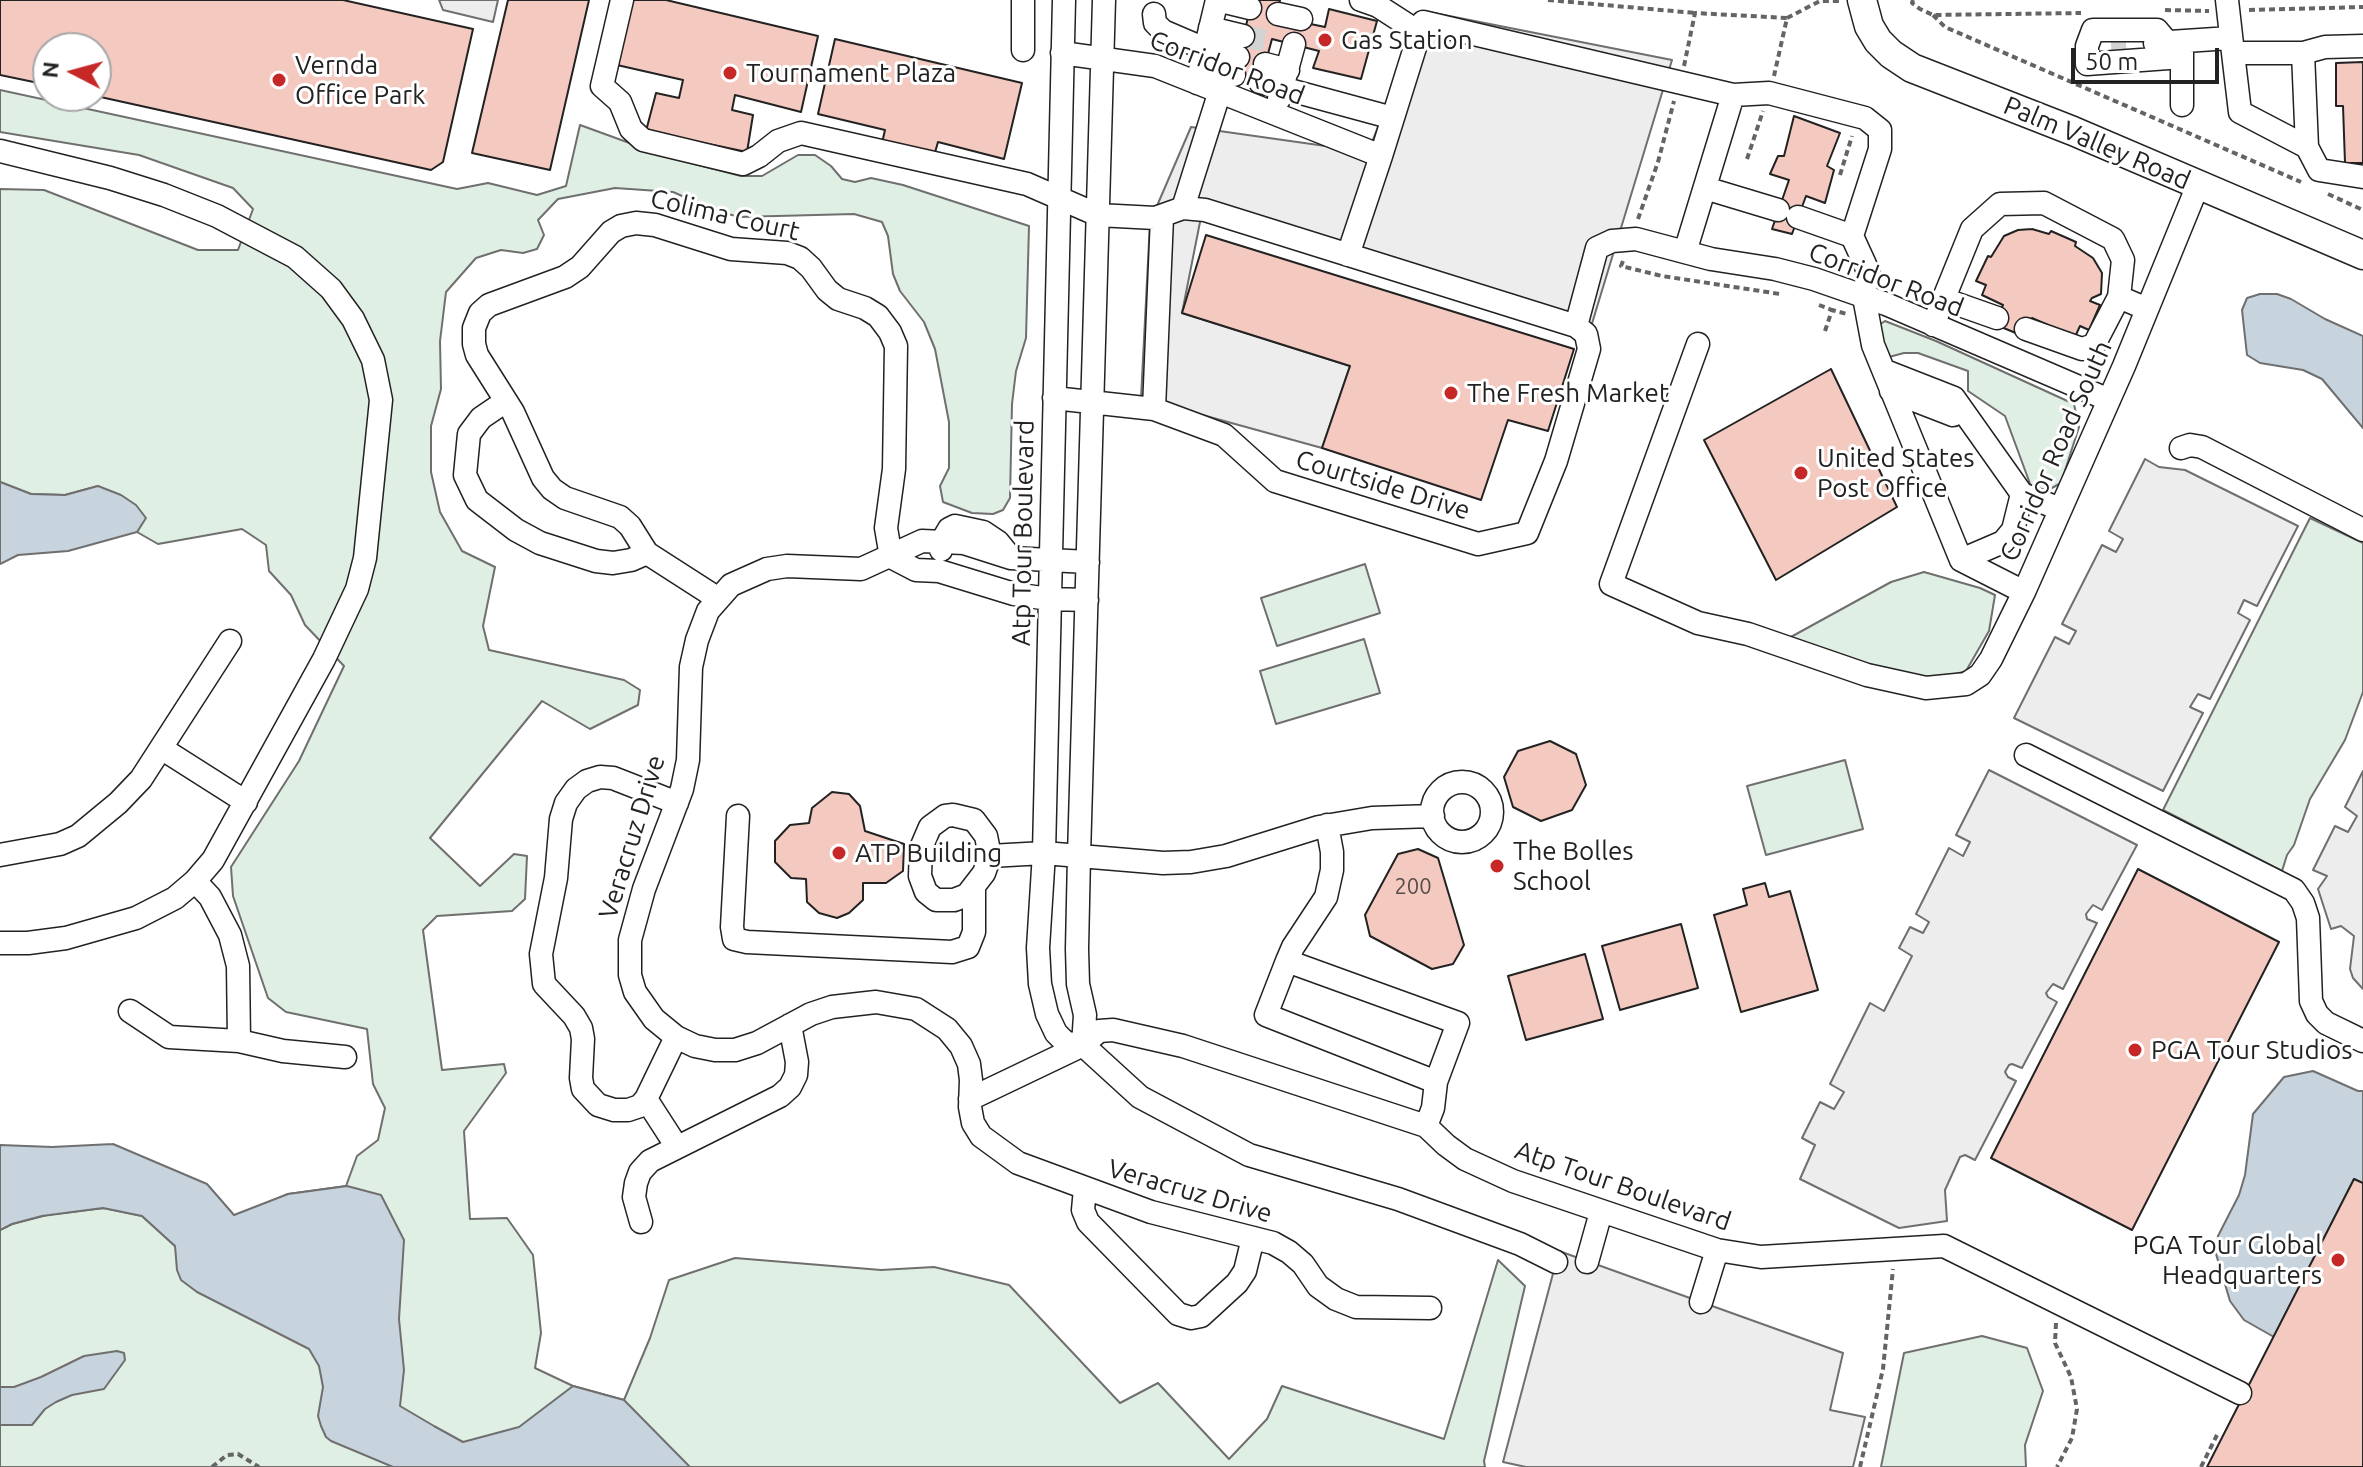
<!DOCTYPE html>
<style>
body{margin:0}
#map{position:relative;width:2363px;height:1467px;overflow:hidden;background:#fff;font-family:Ubuntu,sans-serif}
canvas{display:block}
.north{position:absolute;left:32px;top:32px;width:80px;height:80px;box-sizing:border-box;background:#fff;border:2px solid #a7a7a7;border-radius:50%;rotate:276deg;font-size:22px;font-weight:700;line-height:32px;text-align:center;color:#222}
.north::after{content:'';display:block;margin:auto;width:28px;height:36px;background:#c62828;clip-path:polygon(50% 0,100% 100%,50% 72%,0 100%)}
.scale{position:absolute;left:2071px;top:48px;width:148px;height:36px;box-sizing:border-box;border:4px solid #222;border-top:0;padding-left:10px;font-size:24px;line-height:28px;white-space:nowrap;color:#222;-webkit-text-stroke:6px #fff;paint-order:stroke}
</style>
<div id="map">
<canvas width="2363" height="1467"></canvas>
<div class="north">N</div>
<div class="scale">50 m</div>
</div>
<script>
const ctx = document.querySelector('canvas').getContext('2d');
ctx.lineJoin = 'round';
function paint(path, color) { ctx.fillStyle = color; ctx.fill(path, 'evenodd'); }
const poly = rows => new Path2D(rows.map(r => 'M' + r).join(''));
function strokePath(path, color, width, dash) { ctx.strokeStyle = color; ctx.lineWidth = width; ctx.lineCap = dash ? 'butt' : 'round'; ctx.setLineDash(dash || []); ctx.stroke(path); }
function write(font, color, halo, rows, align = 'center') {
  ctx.font = font + ' Ubuntu,sans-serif'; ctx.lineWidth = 6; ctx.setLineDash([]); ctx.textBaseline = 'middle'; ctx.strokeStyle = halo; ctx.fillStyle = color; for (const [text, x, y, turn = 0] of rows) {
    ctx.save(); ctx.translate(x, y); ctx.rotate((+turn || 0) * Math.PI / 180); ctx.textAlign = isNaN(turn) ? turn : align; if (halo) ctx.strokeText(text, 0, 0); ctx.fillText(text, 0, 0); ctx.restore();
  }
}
const green = poly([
 [0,90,457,189,488,183,537,195,566,186,580,125,668,157,741,176,762,176,798,155,815,155,831,166,842,179,855,182,871,178,903,185,1029,226,1026,338,1016,371,1012,404,1010,498,1003,510,993,514,972,513,943,502,940,486,949,468,949,422,935,349,924,322,900,291,893,274,888,236,882,222,854,214,739,217,714,210,673,192,615,188,558,199,538,220,544,235,537,249,523,253,501,250,476,258,446,292,440,341,441,389,431,426,431,472,440,512,462,551,495,567,483,626,489,650,624,680,640,690,638,705,590,729,542,701,430,838,480,886,514,854,527,856,525,899,512,911,437,916,423,930,442,1070,504,1064,506,1073,464,1131,470,1219,507,1218,533,1255,541,1333,535,1368,573,1386,624,1400,650,1338,669,1280,735,1258,881,1270,934,1267,1009,1285,1120,1403,1158,1383,1229,1459,1267,1419,1282,1386,1444,1439,1498,1260,1525,1286,1484,1461,1485,1467,0,1467,0,1230,12,1224,47,1215,104,1208,142,1216,175,1246,288,1194,346,1186,357,1156,378,1140,385,1108,373,1084,367,1029,286,1012,268,998,233,896,231,867,299,761,344,666,305,625,291,595,269,571,266,545,242,529,158,544,137,532,145,518,98,486,65,495,31,494,0,482,0,189,44,190,198,250,238,250,253,209,233,188,139,155,0,132,0,90],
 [1885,321,1936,341,2074,404,2079,427,2061,483,2050,489,2032,489,2005,416,1968,391,1968,371,1918,353,1904,353,1874,361,1876,327,1885,321],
 [2310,518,2363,543,2363,692,2345,740,2310,799,2294,845,2287,855,2282,871,2163,810,2310,518],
 [1365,564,1380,613,1277,646,1261,598,1365,564],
 [1924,572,1980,588,1995,595,1989,631,1966,671,1922,684,1789,638,1891,582,1924,572],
 [1364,639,1380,693,1276,724,1260,671,1364,639],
 [1845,760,1863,829,1766,855,1747,786,1845,760],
 [1982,1336,2027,1348,2043,1391,2025,1445,2026,1467,1881,1467,1904,1353,1982,1336]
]);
paint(green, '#e0efe3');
strokePath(green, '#6f6f6f', 2);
const parking = poly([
 [439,0,498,0,493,22,443,10,439,0],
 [1424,11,1672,60,1587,340,1201,217,1182,313,1350,366,1322,448,1141,398,1150,222,1191,127,1368,152,1424,11],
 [2145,459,2159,467,2185,470,2298,526,2257,606,2244,600,2238,613,2250,620,2210,699,2198,694,2190,707,2203,713,2163,791,2014,718,2055,637,2069,644,2076,631,2062,624,2102,545,2116,552,2123,539,2109,531,2145,459],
 [1989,770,2137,845,2102,910,2093,905,2086,914,2087,919,2097,923,2063,989,2053,984,2046,993,2048,997,2057,1002,2022,1068,2012,1064,2009,1065,2005,1072,2008,1077,2016,1081,1975,1160,1965,1155,1960,1157,1945,1190,1947,1221,1899,1228,1800,1179,1815,1145,1802,1138,1820,1102,1834,1109,1844,1092,1830,1084,1870,1003,1884,1011,1912,956,1899,948,1910,927,1923,933,1929,922,1916,914,1949,848,1963,856,1970,842,1956,835,1989,770],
 [2363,771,2363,989,2353,978,2350,969,2354,936,2341,926,2331,929,2318,889,2327,876,2313,870,2335,826,2348,832,2357,816,2345,807,2363,771],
 [1559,1251,1843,1353,1830,1410,1865,1417,1853,1467,1526,1467,1503,1462,1559,1251]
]);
paint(parking, '#ededed');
strokePath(parking, '#6f6f6f', 2);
const water = poly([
 [2260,294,2277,294,2291,299,2325,319,2363,336,2363,428,2322,379,2303,370,2260,363,2247,355,2242,310,2247,298,2260,294],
 [0,482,31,494,65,495,98,486,121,495,136,505,146,518,137,532,68,551,18,555,0,564,0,482],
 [2313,1071,2358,1091,2363,1091,2363,1183,2354,1179,2274,1337,2244,1320,2230,1301,2216,1254,2218,1236,2239,1195,2245,1175,2253,1114,2284,1077,2313,1071],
 [113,1144,207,1184,234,1215,288,1194,347,1186,381,1195,404,1240,399,1319,404,1370,400,1406,434,1426,463,1442,519,1427,573,1386,624,1400,690,1467,393,1467,331,1441,326,1437,321,1426,318,1416,323,1387,319,1366,309,1349,197,1292,181,1280,177,1270,175,1246,142,1216,103,1208,42,1216,12,1224,0,1230,0,1145,52,1147,113,1144],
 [117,1351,124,1353,125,1360,104,1389,72,1395,56,1402,45,1409,32,1425,0,1425,0,1387,14,1387,41,1377,84,1356,117,1351]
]);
paint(water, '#c7d3dd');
strokePath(water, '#6f6f6f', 2);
const building = poly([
 [0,0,343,0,473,29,443,162,431,170,96,96,96,48,48,48,48,85,0,75,0,0],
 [508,0,589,0,550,170,472,153,508,0],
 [631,0,666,0,818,36,801,112,735,95,732,110,753,115,747,152,646,131,656,93,679,98,683,80,617,65,631,0],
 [1252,0,1280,0,1277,17,1325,27,1329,9,1377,21,1361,79,1313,68,1319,51,1272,39,1260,83,1234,77,1252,0],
 [835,39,1022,83,1004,159,938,142,934,156,882,143,885,130,818,114,835,39],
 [2363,62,2363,163,2345,163,2343,106,2336,106,2336,63,2363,62],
 [1794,116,1840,133,1827,166,1834,170,1825,203,1806,196,1792,234,1772,229,1789,180,1770,174,1778,156,1784,156,1794,116],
 [2032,229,2049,234,2051,231,2076,242,2075,246,2093,258,2102,273,2101,294,2092,298,2090,301,2100,305,2089,330,2080,326,2075,337,2032,318,2023,336,1994,324,2003,305,1982,295,1986,285,1976,281,1988,256,1991,257,2004,236,2018,230,2032,229],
 [1206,235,1574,349,1548,431,1508,420,1481,500,1322,448,1350,366,1182,313,1206,235],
 [1831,369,1897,507,1776,580,1704,440,1831,369],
 [1550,741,1576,754,1586,785,1572,810,1541,821,1513,807,1504,777,1518,751,1550,741],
 [832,792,849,794,860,806,865,831,904,844,903,871,886,883,863,883,863,900,849,913,837,918,819,913,807,902,806,879,791,878,775,862,775,841,790,825,809,823,812,808,832,792],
 [1418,849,1438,858,1464,945,1453,964,1432,969,1370,936,1365,915,1398,854,1418,849],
 [2138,869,2279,942,2132,1230,1991,1158,2138,869],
 [1765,883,1769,897,1790,891,1818,990,1741,1012,1714,915,1747,905,1743,889,1765,883],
 [1681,924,1698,988,1620,1010,1602,946,1681,924],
 [1585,954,1603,1019,1526,1040,1508,976,1585,954],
 [2354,1179,2363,1183,2363,1467,2207,1467,2354,1179]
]);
paint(building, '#f3c9c0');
strokePath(building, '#222', 2);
strokePath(poly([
 [1243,36,1272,42],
 [2111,44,2126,43]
]), '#d3d3d3', 22, [22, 11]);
const minor = poly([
 [622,0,602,86,620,102,631,129,643,140,743,164,759,156,778,141,801,133,1027,184,1098,215,1155,218,1183,208,1205,210,1576,326,1597,248,1612,241,1636,239,1711,259,1775,269,1814,279,1886,304,2109,400],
 [1064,0,1044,853,1038,948,1040,984,1047,1014,1056,1033,1066,1043,1083,1045],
 [1361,0,1378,6,1420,33],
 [2227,0,2233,53,2303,53,2325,47,2363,46],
 [1154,14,1155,23,1163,31,1205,49,1238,57],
 [1278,14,1301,19],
 [1210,28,1243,36],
 [2167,42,2157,30,2093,30,2087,46,2087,64,2182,57],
 [2182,42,2182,105],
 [2155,43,2230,38],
 [1023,50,1023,0],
 [1062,53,1155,66,1381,156,1348,255],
 [2233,53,2240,112,2307,147],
 [2303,53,2307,147,2319,170,2363,177],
 [1265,64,1288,70],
 [1201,66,1234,75],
 [1260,82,1393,118],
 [1197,83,1217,0,1250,8],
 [1733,95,1769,93,1865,118,1880,130,1880,149,1852,236,1868,271,1864,297,1873,345,1961,560,2024,592],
 [1279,99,1294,44],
 [0,151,110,178,164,195,217,216,295,257,331,289,353,319,373,360,381,400,365,558,357,589,324,659,213,860,195,881,175,898,136,918,66,938,28,943,0,943],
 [1381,156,1423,22,1733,95,1685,252],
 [1705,188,1778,210],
 [1183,208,1219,94],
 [1798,217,1852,236],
 [1943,299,1997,318],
 [1933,325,1972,229,2000,204,2044,203,2113,239,2123,260,2119,297,2147,309],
 [2026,329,2082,349,2094,345,2119,297],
 [1698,344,1611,584,1698,623,1748,634,1867,675,1926,688,1966,684,1980,675,1991,659,2024,592,2124,366,2198,185],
 [1885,371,1954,398,2022,494,2060,509],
 [1891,391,1953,415,1961,408],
 [1054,398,1154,409,1224,435,1275,481,1478,544,1527,533,1556,461,1589,349,1586,334,1576,326],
 [506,401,481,418,469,434,465,475,477,500,516,530,540,543,596,561,613,563,631,560,647,553],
 [1154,409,1162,217],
 [2181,448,2190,445,2202,447,2363,530],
 [941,550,942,541,949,529,955,526,983,532,998,542,1011,558],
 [891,557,916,570,939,571,1014,594,1049,599,1087,600],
 [1961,560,2003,542,2013,530,2022,494],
 [1088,562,1011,558,964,543,922,541,861,569,787,566,767,569,731,585,708,611,697,640,691,667,688,760,682,789,644,889,630,940,630,975,635,992,654,1019,676,1037,695,1046,715,1050,735,1050,757,1043,811,1014,832,1007,876,1002,916,1009,947,1029,961,1046,969,1064,971,1080,970,1107,973,1123,981,1136,1018,1163,1151,1212,1273,1243,1289,1252,1303,1264,1318,1286,1336,1299,1356,1307,1430,1308],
 [717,598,647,553,630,526,620,517,565,498,552,489,543,478,513,412,477,355,474,344,474,328,480,313,489,305,565,277,580,267,611,232,621,226,636,223,655,225,731,249,787,253,800,258,811,268,827,290,838,299,865,308,878,316,890,332,896,346,894,469,886,528,891,557],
 [161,748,246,802],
 [2026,755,2294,890,2303,903,2308,918,2311,1001,2317,1014,2326,1023,2363,1041],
 '1432 812a30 30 0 1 1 60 0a30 30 0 1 1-60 0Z',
 [953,815,974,820,986,836,990,856,984,873,967,895,954,900,936,900,926,892,920,876,921,848,930,827,945,816,953,815],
 [738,816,732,927,734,939,747,942,952,952,968,947,974,932,974,886],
 [0,855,60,844,78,836,118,803,141,779,230,641],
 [990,856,1044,853,1163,863,1191,862,1226,856,1319,827,1372,818,1433,816],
 [195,881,210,897,230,935,238,966,239,1041],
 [1287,961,1458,1023,1436,1082,1266,1015,1287,961,1293,947,1326,897,1332,870,1332,852,1327,825],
 [130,1011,169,1037,239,1041,283,1051,345,1057],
 [676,1037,646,1099,640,1106,628,1110,614,1110,598,1105,583,1089,581,1078,583,1039,581,1028,574,1016,544,984,541,954,556,878,561,819,566,803,576,789,587,781,600,777,613,778,677,803],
 [1083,1045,1085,1015,1078,984,1077,949,1079,856,1104,0],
 [1083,1045,1140,1097,1249,1155,1398,1199,1520,1244,1556,1262],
 [646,1099,677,1147],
 [970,1099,1083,1045,1099,1031,1113,1030,1183,1046,1426,1126,1446,1145,1465,1159,1513,1181,1717,1250,1761,1257,1944,1246,2240,1393],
 [1426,1126,1433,1108,1436,1082],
 [1085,1189,1083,1210,1088,1222,1178,1314,1191,1318,1201,1316,1237,1283,1245,1271,1253,1238],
 [641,1222,634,1197,636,1183,640,1172,650,1161,780,1096,790,1087,796,1075,797,1062,790,1025],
 [1587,1262,1601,1212],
 [1701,1302,1717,1250]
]);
const major = poly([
 [1862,0,1869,26,1878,41,1891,54,1912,68,2073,131,2363,255]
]);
strokePath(minor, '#222', 25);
strokePath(major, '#222', 31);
strokePath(poly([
 [1548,0,1695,13],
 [1913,0,1912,3,1920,9,1933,15,2081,13],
 [2165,10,2209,11],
 [2249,10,2363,7],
 [1933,15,1945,27,2301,182],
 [1787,18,1820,1,1841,1],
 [1684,66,1695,13,1787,18,1774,76],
 [1747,159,1763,111],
 [1840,175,1852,136],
 [2328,194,2363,210],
 [1638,219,1658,162,1674,101],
 [1623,261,1621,266,1662,276,1780,294],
 [1819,305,1832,310],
 [1825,331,1832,310,1847,314],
 [2056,1323,2055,1343,2071,1377,2077,1409,2072,1438,2057,1467],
 [212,1467,227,1455,238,1454,259,1467],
 [1860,1467,1883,1369,1893,1269],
 [2201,1467,2217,1435]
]), '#646464', 4, [6, 4]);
strokePath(minor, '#fff', 22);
strokePath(major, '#fff', 28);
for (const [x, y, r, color] of [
 [1325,40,8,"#c62828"],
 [730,73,8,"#c62828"],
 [279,80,8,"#c62828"],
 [1451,393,8,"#c62828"],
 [1801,473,8,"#c62828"],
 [839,853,8,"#c62828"],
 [1497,866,8,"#c62828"],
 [2135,1050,8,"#c62828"],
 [2338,1260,8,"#c62828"]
]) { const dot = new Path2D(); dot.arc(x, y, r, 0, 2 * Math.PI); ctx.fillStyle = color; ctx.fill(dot); strokePath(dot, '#fff', 3); }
write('22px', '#564c4a', null, [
 ["200",1413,887]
]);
write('26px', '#222', '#fff', [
 ["Gas Station",1341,40],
 ["Vernda",295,65],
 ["Office Park",295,95],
 ["Tournament Plaza",746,73],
 ["The Fresh Market",1467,393],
 ["United States",1817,458],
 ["Post Office",1817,488],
 ["The Bolles",1513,851],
 ["School",1513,881],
 ["ATP Building",855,853],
 ["PGA Tour Studios",2151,1050],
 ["PGA Tour Global",2322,1245,"right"],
 ["Headquarters",2322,1275,"right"]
], 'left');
write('26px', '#222', '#fff', [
 ["Corridor Road",1227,68,21],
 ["Palm Valley Road",2097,143,23],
 ["Colima Court",725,215,13],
 ["Corridor Road",1886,280,21],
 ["Corridor Road South",2056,451,-66],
 ["Courtside Drive",1383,485,17],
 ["Atp Tour Boulevard",1023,533,-89],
 ["Veracruz Drive",632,837,-73],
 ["Atp Tour Boulevard",1623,1186,19],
 ["Veracruz Drive",1190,1191,16]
]);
</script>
